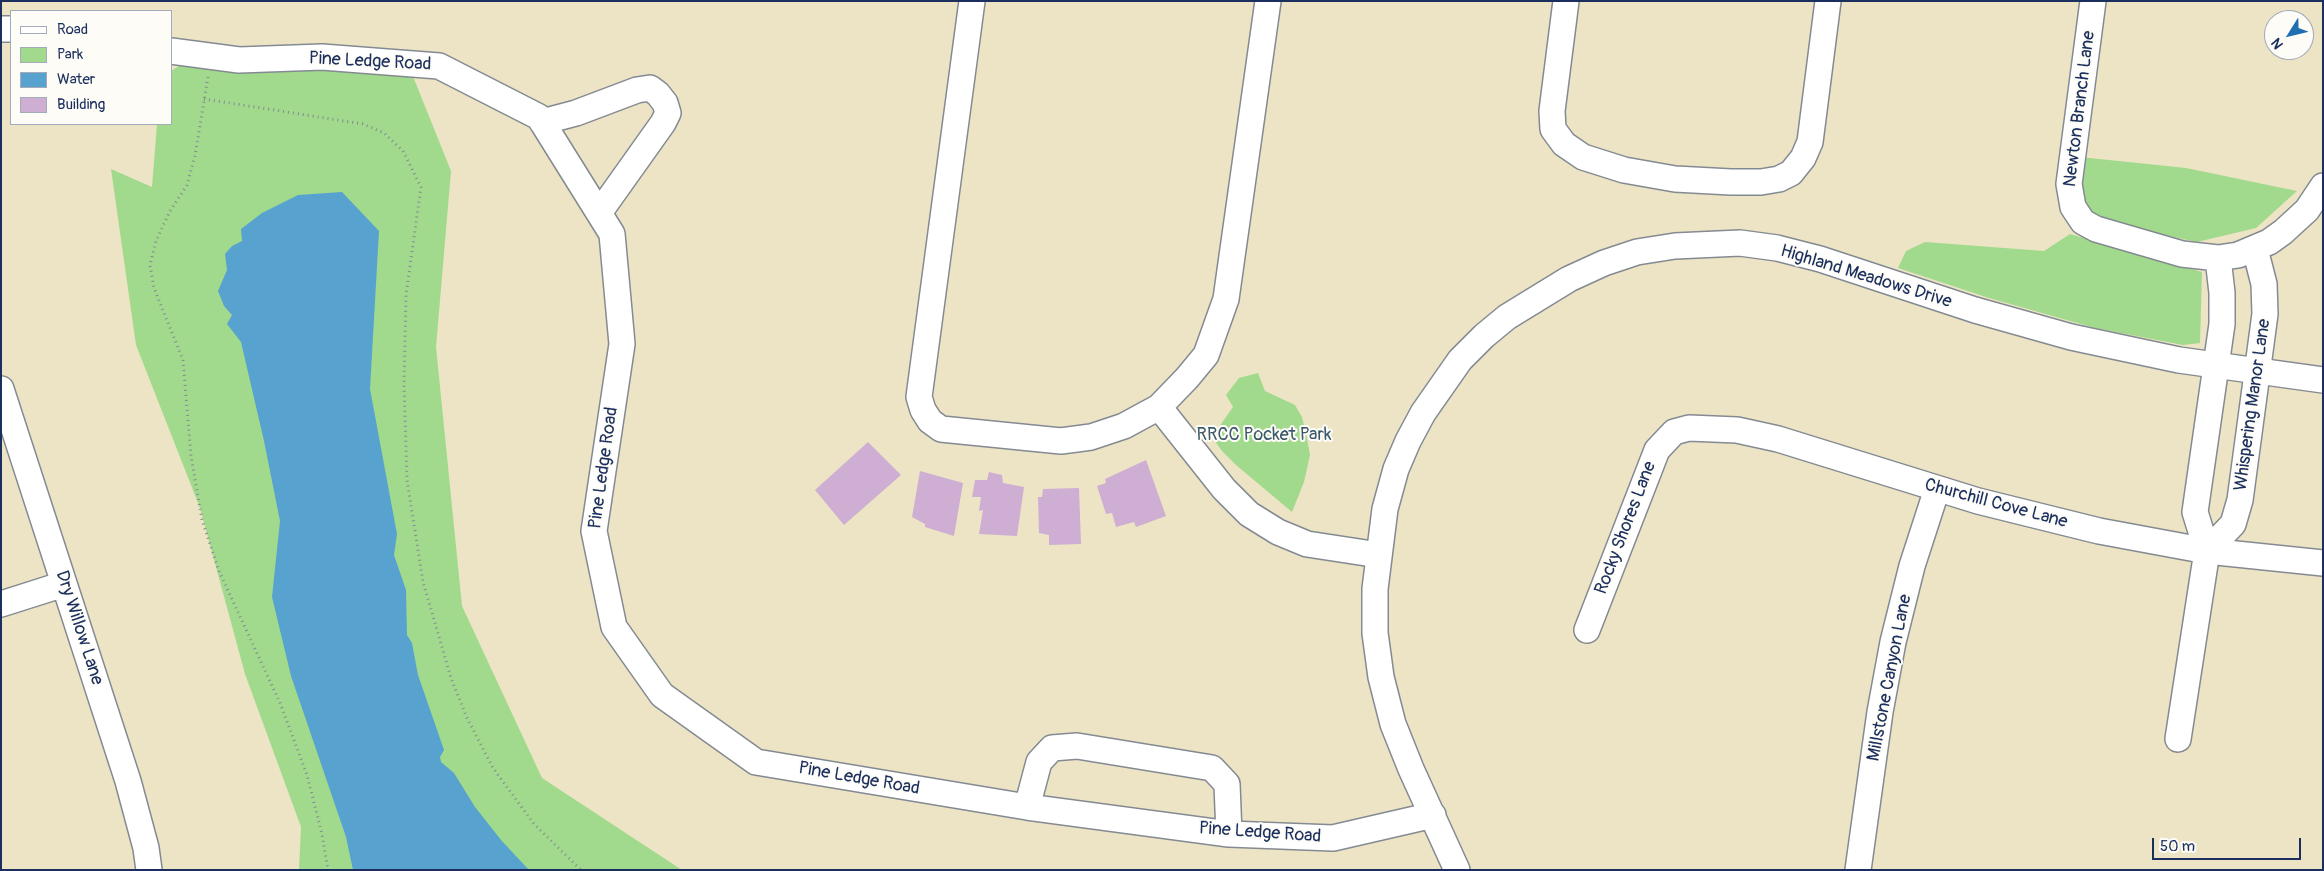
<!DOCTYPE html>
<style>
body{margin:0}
#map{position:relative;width:2324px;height:871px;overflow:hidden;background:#ece4c5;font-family:Pangolin,sans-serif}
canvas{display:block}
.frame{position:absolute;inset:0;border:2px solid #1b2f5e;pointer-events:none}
.legend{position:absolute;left:10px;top:10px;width:162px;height:115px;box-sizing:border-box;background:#fdfcf7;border:1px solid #a3aaba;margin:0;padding:6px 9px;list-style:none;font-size:15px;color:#1b2f5e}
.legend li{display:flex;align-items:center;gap:10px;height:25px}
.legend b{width:25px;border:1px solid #a3aaba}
.north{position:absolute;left:2264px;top:10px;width:50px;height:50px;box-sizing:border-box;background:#fdfcf7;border:1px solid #a3aaba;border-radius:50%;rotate:234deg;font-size:14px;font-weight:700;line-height:20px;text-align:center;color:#1b2f5e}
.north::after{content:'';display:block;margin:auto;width:18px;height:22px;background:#1f6fb2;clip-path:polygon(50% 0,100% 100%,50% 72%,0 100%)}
.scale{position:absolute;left:2152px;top:838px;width:149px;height:22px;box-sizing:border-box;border:2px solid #1b2f5e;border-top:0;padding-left:6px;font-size:15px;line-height:18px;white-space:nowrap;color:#1b2f5e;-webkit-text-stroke:4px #fdfcf7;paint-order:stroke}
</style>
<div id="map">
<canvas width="2324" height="871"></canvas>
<div class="frame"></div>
<ul class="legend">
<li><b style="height:6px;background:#fff"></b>Road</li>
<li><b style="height:14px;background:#a1da8d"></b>Park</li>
<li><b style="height:14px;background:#57a2cf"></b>Water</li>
<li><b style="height:14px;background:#ceafd3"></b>Building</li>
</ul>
<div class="north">N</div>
<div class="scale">50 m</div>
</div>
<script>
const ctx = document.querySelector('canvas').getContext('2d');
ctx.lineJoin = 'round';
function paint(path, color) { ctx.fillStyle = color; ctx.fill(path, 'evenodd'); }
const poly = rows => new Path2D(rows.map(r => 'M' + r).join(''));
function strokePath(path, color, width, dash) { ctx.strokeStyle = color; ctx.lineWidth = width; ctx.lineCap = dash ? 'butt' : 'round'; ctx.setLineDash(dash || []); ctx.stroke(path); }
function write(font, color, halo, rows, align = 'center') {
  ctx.font = font + ' Pangolin,sans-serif'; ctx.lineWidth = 4; ctx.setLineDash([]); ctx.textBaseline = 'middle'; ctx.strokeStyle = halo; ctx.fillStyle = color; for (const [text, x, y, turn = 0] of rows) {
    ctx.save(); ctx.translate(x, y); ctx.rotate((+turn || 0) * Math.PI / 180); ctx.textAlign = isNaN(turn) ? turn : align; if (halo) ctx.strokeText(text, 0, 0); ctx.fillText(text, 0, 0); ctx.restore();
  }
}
paint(poly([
 [198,54,408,64,451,171,436,347,462,606,542,778,682,870,299,870,301,827,245,674,200,508,136,345,111,169,152,187,157,124,171,124,171,71],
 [2080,157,2186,168,2297,191,2256,228,2197,242,2094,220,2077,202],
 [2070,234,2202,272,2200,343,2183,345,2095,328,1989,298,1898,268,1906,251,1925,242,2044,251],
 [1258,373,1265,391,1295,405,1302,417,1306,433,1310,455,1304,482,1292,512,1236,465,1222,451,1212,437,1233,407,1226,395,1239,378]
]), '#a1da8d');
paint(poly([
 [342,192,379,231,370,389,397,534,394,555,406,590,407,635,412,643,418,675,444,750,440,757,441,762,454,773,475,807,501,840,529,870,353,870,346,837,291,676,272,597,280,521,264,441,241,342,227,324,232,315,224,306,218,291,227,270,225,254,232,246,242,241,241,229,262,213,298,195]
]), '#57a2cf');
paint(poly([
 [868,442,901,475,844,525,815,490],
 [1146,460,1166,516,1136,527,1134,522,1116,527,1112,513,1106,514,1097,486,1106,483,1105,479],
 [920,471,963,483,954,536,925,527,925,524,912,517],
 [989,472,1002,475,1003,483,1024,487,1017,536,979,534,983,510,979,511,981,497,972,497,975,480,987,480],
 [1079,488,1081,544,1049,545,1049,535,1039,533,1038,497,1042,497,1043,489]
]), '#ceafd3');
const minor = poly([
 [972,1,919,397,923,410,930,421,941,429,1061,441,1091,437,1124,426,1159,407],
 [1268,1,1226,299,1206,355,1187,378,1159,407,1224,489,1249,514,1278,532,1307,544,1379,555],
 [1566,1,1552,111,1553,129,1564,144,1583,157,1624,170,1675,179,1731,182,1761,182,1779,179,1791,173,1803,158,1810,142,1828,1],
 [2093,1,2069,184,2073,207,2083,222,2096,229,2182,254,2218,258,2238,255,2269,242,2283,232,2307,210,2323,186],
 [1,29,11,29],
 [171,51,239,60,322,57,439,66,539,117,612,234,622,344,594,531,614,627,662,695,756,762,1027,807,1229,834,1333,838,1433,815],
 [542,122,576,113,637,90,650,88,658,94,665,103,668,113,663,123,599,213],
 [1,389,128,781,146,848,149,870],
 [2207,551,2233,524,2240,500,2265,314,2264,284,2255,249],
 [1,604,64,584],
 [1587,630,1657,450,1674,432,1689,428,1737,430,1778,439,1978,501,2099,531,2207,551,2323,563],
 [2178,739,2207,551,2195,512,2222,324,2222,293,2218,258],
 [1027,807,1039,762,1052,748,1077,746,1212,768,1227,784,1229,834],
 [1457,870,1411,769,1393,724,1381,677,1375,633,1375,589,1385,509,1396,469,1408,441,1423,413,1460,360,1484,336,1507,317,1569,279,1604,263,1637,252,1675,246,1740,243,1777,248,1820,259,1975,310,2071,337,2179,360,2323,380],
 [1858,870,1880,712,1893,642,1912,566,1937,489]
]);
strokePath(minor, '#848a92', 28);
strokePath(poly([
 [208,77,195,156,187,185,170,211,156,241,150,265,154,288,183,360,191,456,202,520,219,571,280,703,307,775,322,834,328,870],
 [204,99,363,124,384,133,403,151,421,187,406,295,404,385,407,480,423,582,451,678,467,718,493,768,534,824,581,870]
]), '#848a92', 3, [1, 4]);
strokePath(minor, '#fff', 25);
write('18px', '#1b2f5e', '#fdfcf7', [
 ["Pine Ledge Road",370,62,3],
 ["Newton Branch Lane",2080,109,-83],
 ["Highland Meadows Drive",1866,277,17],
 ["Whispering Manor Lane",2253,405,-82],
 ["Pine Ledge Road",604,468,-82],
 ["Churchill Cove Lane",1996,504,15],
 ["Rocky Shores Lane",1626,528,-69],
 ["Dry Willow Lane",79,628,72],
 ["Millstone Canyon Lane",1890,678,-79],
 ["Pine Ledge Road",859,779,10],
 ["Pine Ledge Road",1260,833,4]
]);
write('18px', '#3c5a6a', '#fdfcf7', [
 ["RRCC Pocket Park",1264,435]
]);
</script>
